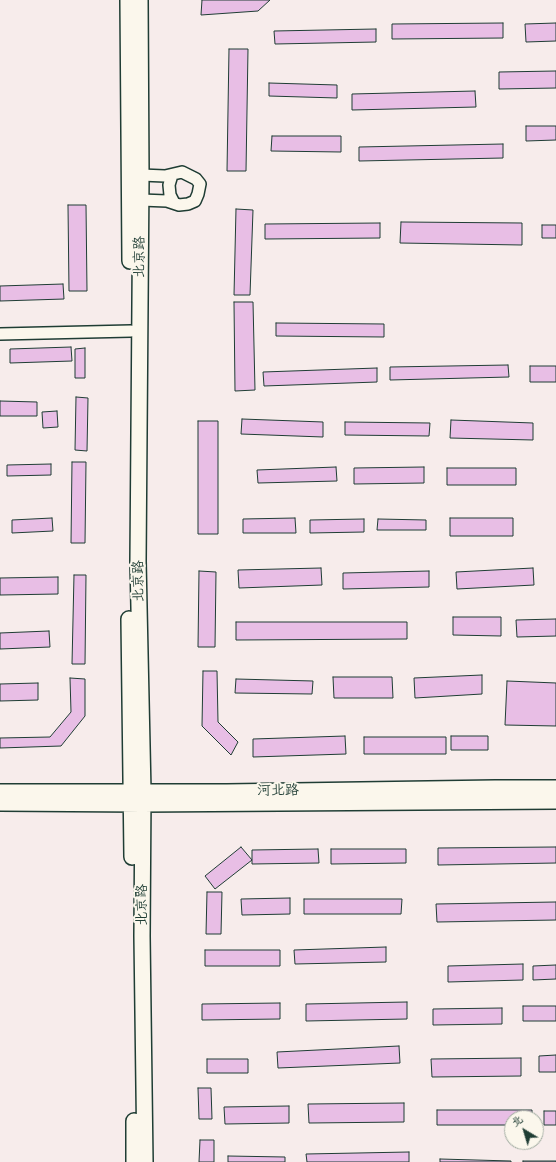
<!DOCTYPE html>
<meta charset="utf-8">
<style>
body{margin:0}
#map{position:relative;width:556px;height:1162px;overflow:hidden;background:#f7eceb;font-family:Pangolin,"LXGW WenKai TC",sans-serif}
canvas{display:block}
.north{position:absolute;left:504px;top:1110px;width:40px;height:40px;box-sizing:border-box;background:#fbf7ec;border:1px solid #a3ada2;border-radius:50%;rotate:322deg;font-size:11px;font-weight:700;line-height:16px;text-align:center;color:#1f3d34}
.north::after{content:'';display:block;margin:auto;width:14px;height:18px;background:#1f3d34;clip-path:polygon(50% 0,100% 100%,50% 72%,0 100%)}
</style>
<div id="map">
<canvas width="556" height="1162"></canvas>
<div class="north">北</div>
</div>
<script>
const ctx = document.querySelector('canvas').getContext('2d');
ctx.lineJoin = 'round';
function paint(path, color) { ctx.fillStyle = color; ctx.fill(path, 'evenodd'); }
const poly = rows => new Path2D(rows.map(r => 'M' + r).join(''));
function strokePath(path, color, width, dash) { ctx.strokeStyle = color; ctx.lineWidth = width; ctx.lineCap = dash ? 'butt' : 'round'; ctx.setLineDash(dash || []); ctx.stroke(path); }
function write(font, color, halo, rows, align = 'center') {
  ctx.font = font + ' Pangolin,"LXGW WenKai TC",sans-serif'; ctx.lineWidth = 4; ctx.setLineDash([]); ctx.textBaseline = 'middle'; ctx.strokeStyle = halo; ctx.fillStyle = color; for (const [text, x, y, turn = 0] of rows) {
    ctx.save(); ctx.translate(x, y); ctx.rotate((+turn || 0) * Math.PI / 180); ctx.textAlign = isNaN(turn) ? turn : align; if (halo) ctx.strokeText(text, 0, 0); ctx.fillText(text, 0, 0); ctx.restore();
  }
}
const building = poly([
 [202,0,270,0,258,11,201,15,202,0],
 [503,23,503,38,392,39,392,24,503,23],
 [556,23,556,41,526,42,525,24,556,23],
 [376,29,376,42,275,44,274,31,376,29],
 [229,49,248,49,246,171,227,171,229,49],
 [556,71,556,88,499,89,499,72,556,71],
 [269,83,337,85,337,98,269,96,269,83],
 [475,91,476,107,352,110,352,94,475,91],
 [526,126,556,126,556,140,526,141,526,126],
 [272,136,341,136,341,152,271,151,272,136],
 [503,144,503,158,359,161,359,147,503,144],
 [68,205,86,205,87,291,69,291,68,205],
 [236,209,253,210,250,295,234,295,236,209],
 [401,222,522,223,522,245,400,243,401,222],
 [380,223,380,238,265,239,265,224,380,223],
 [542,225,556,225,556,238,542,238,542,225],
 [63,284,64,299,0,301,0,286,63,284],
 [234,302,253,302,255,390,235,391,234,302],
 [276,323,384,324,384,337,276,336,276,323],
 [71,347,72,361,10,363,10,349,71,347],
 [85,348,85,378,75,378,75,349,85,348],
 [508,365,509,377,390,380,390,367,508,365],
 [530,366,556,366,556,382,530,382,530,366],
 [377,368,377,382,264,386,263,372,377,368],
 [76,397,88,398,87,451,75,450,76,397],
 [0,401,37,402,37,416,0,416,0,401],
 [57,411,58,427,43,428,42,412,57,411],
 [242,419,323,422,323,437,241,434,242,419],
 [451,420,533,423,533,440,450,438,451,420],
 [198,421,218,421,218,534,198,534,198,421],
 [345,422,430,423,429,436,345,435,345,422],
 [72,462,86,462,85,543,71,543,72,462],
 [51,464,51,475,7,476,7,465,51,464],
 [336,467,337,481,258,483,257,470,336,467],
 [424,467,424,483,354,484,354,468,424,467],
 [447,468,516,468,516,485,447,485,447,468],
 [52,518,53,531,12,533,12,520,52,518],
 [295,518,296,533,243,533,243,519,295,518],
 [450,518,513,518,513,536,450,536,450,518],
 [364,519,364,532,310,533,310,520,364,519],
 [378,519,426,520,426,530,377,530,378,519],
 [321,568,322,585,239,588,238,570,321,568],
 [533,568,534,585,457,589,456,572,533,568],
 [199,571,216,572,215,647,198,647,199,571],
 [429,571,429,587,343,589,343,573,429,571],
 [74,575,86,575,85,664,72,664,74,575],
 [58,577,58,594,0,595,0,578,58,577],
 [453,617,501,617,501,636,453,635,453,617],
 [556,619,556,636,517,637,516,620,556,619],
 [236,622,407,622,407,639,236,640,236,622],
 [49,631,50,647,0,649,0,633,49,631],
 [203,671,217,671,218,722,238,742,231,755,202,726,203,671],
 [482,675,482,694,415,698,414,678,482,675],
 [333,677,392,677,393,698,334,698,333,677],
 [70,678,85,679,85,716,61,746,0,748,0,738,50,737,71,712,70,678],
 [236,679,313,681,312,694,235,693,236,679],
 [507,681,556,683,556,726,505,725,507,681],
 [38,683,38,700,0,701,0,684,38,683],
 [345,736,346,754,253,757,253,739,345,736],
 [451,736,488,736,488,750,451,750,451,736],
 [364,737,446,737,446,754,364,754,364,737],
 [241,847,252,860,215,889,205,876,241,847],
 [556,847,556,863,438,865,438,848,556,847],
 [318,849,319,863,252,864,252,850,318,849],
 [331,849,406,849,406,863,331,864,331,849],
 [207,892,222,892,221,934,206,934,207,892],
 [290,898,290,914,242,915,241,899,290,898],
 [304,899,402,899,401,914,304,914,304,899],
 [556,902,556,920,437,922,436,904,556,902],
 [386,947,386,962,295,964,294,950,386,947],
 [205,950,280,950,280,966,205,966,205,950],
 [523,964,523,980,448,982,448,966,523,964],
 [556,965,556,979,533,980,533,966,556,965],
 [407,1002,407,1019,306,1021,306,1004,407,1002],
 [280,1003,280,1019,202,1020,202,1004,280,1003],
 [523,1006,556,1006,556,1021,523,1021,523,1006],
 [502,1008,502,1024,433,1025,433,1009,502,1008],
 [399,1046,400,1063,278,1068,277,1052,399,1046],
 [556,1055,556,1072,539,1072,539,1056,556,1055],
 [521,1058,521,1076,432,1077,431,1059,521,1058],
 [207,1059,248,1059,248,1073,207,1073,207,1059],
 [198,1088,211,1088,212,1119,199,1119,198,1088],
 [404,1103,404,1122,309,1123,308,1104,404,1103],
 [289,1106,289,1123,225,1124,224,1107,289,1106],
 [437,1110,532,1110,532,1118,512,1118,512,1125,437,1125,437,1110],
 [544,1111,556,1111,556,1125,544,1125,544,1111],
 [200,1140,214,1140,214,1162,199,1162,200,1140],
 [409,1152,409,1162,307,1162,306,1154,409,1152],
 [228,1156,285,1157,285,1162,228,1162,228,1156],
 [440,1159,511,1161,511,1162,440,1162,440,1159],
 [523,1161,556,1161,556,1162,523,1162,523,1161]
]);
paint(building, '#e8bee5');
strokePath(building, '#1f3d34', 1);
const street = poly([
 [172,175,169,185,170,195,174,203],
 [141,200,167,201,179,205,188,204,195,201,198,194,200,184,196,179,182,172,165,176,141,175],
 [0,334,131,331]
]);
const secondary = poly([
 [128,0,130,261],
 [140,0,141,175,138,561,143,792,142,936,145,1162],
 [129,619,132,857],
 [0,792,227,792,495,788,556,788],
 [0,803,142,804,556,801],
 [134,1121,134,1162]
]);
strokePath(street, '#1f3d34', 14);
strokePath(secondary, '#1f3d34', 18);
strokePath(street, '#fbf7ec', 11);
strokePath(secondary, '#fbf7ec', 15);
write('14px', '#1f3d34', '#fbf7ec', [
 ["北京路",140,257,-89],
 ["北京路",139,581,-91],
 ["河北路",278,791,-1],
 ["北京路",142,905,-90]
]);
</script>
